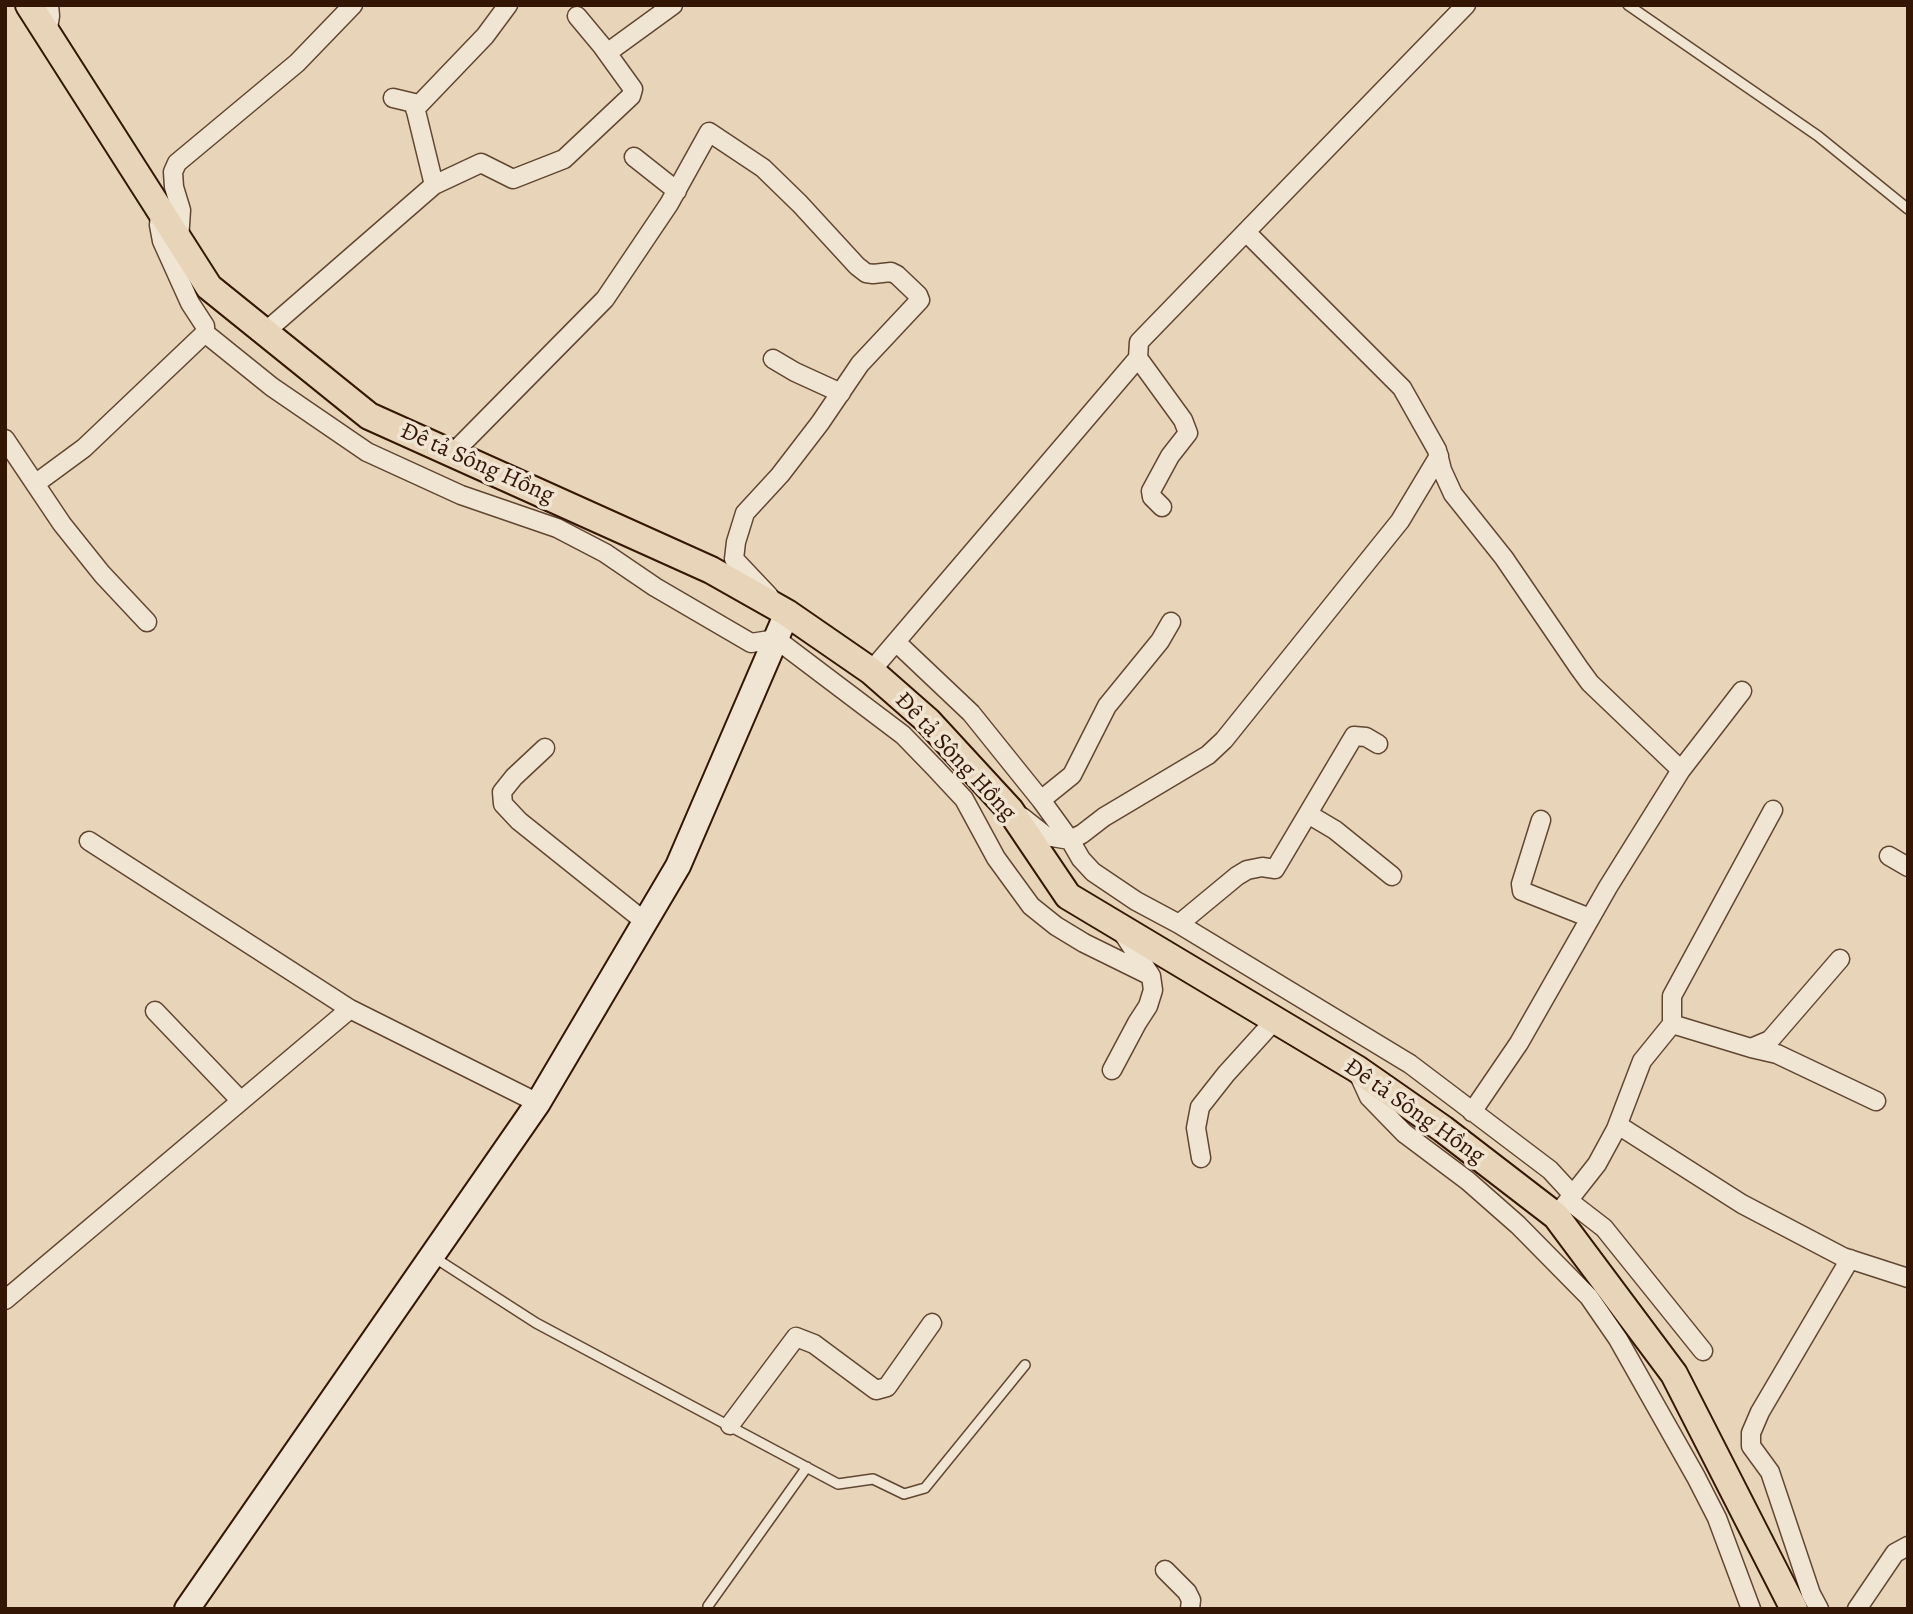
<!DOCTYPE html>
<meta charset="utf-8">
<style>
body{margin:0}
#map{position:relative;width:1913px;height:1614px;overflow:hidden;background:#e8d5b9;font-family:Alegreya,serif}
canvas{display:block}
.frame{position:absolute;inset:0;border:7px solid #341605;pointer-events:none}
</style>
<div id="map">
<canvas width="1913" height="1614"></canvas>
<div class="frame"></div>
</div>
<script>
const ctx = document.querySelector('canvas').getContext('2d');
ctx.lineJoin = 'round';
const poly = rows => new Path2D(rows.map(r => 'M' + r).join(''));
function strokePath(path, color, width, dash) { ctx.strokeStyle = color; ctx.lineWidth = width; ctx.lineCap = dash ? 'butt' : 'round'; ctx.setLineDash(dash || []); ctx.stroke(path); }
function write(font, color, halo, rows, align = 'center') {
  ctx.font = font + ' Alegreya,serif'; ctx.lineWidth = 7; ctx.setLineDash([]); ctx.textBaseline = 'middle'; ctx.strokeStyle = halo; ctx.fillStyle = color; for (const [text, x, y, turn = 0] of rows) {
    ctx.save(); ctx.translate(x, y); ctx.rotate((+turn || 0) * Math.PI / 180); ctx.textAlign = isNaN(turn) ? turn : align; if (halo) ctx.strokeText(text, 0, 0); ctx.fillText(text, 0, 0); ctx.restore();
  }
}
const lane = poly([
 [1628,5,1818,136,1908,209],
 [432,1256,536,1323,838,1484,873,1479,904,1494,925,1488,1025,1365],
 [708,1606,807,1467]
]);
const street = poly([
 [47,34,50,16,49,5],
 [607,53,673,5],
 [415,109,485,36,508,5],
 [634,157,677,191],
 [434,185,481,163,513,179,564,159,631,96,633,89,602,46,577,16],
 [1246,232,1402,388,1437,450,1442,470,1453,494,1504,558,1579,668,1590,683,1681,770,1608,887,1519,1043,1472,1112],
 [179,240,181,210,174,187,173,172,177,163,297,63,353,5],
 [265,332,434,185,414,103,393,98],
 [205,333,272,387,367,452,461,495,557,528,605,553,655,587,751,643,776,639,903,735,935,768,964,799,996,858,1031,906,1056,926,1084,943,1151,976],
 [1138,358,1183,420,1188,433,1170,456,1151,491,1152,497,1162,507],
 [773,359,795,372,841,393],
 [5,439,62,524,102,574,147,622],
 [453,453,605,299,669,204,709,132,763,168,800,204,857,266,866,273,873,274,891,272,897,275,918,295,920,300,860,364,820,423,780,475,745,513,736,542,734,559,769,596],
 [35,484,84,448,205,333,205,326,190,303,162,241,159,225,160,215],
 [896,642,971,713,1041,800,1070,840,1081,859,1093,872,1136,901,1179,924,1410,1064,1550,1170,1573,1195],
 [871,671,1138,358,1139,342,1466,5],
 [545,748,514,777,502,792,503,804,519,821,644,921],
 [1681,770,1742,691],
 [1041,800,1072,775,1107,706,1160,641,1171,622],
 [1308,814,1335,830,1392,876],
 [1022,817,1046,836,1070,840,1082,834,1104,817,1208,755,1224,740,1400,521,1439,456],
 [1541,820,1521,884,1522,891,1590,918],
 [89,841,350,1009,538,1103],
 [1889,856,1908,867],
 [1179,924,1237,876,1247,870,1262,867,1275,869,1354,736,1366,737,1378,744],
 [155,1011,241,1101],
 [1672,1024,1751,1048,1777,1054,1876,1101],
 [1751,1048,1770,1040,1840,959],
 [1112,1070,1137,1023,1148,1006,1153,990,1151,976,1122,932],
 [1358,1073,1369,1097,1404,1133,1468,1181,1518,1225,1589,1297,1618,1339,1696,1477,1717,1518,1751,1609],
 [1618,1125,1742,1204,1843,1257,1908,1278],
 [1201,1158,1196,1128,1200,1107,1226,1074,1274,1021],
 [1569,1201,1604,1228,1703,1351],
 [1556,1216,1597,1164,1616,1129,1642,1061,1672,1024,1672,996,1773,810],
 [5,1300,350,1009],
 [730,1425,796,1337,814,1344,876,1390,887,1387,932,1323],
 [1165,1570,1187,1592,1191,1600,1190,1609],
 [1819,1609,1811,1594,1770,1472,1751,1446,1751,1433,1760,1412,1850,1259],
 [1857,1609,1895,1553,1908,1546]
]);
const secondary = poly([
 [187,1609,538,1103,678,866,787,613]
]);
const primary = poly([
 [29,5,209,287,369,416,711,570,787,613,871,671,928,721,1010,810,1068,896,1357,1069,1443,1129,1556,1216,1674,1374,1794,1609]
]);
strokePath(lane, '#614632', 12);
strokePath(street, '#614632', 21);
strokePath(secondary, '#341605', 28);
strokePath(primary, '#341605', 30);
strokePath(lane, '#f0e4d2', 9);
strokePath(street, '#f0e4d2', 18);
strokePath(secondary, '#f0e4d2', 24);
strokePath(primary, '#e8d5b9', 26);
write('24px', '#341605', '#f0e4d2', [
 ["Đê tả Sông Hồng",477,464,24],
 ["Đê tả Sông Hồng",955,757,47],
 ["Đê tả Sông Hồng",1414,1112,35]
]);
</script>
